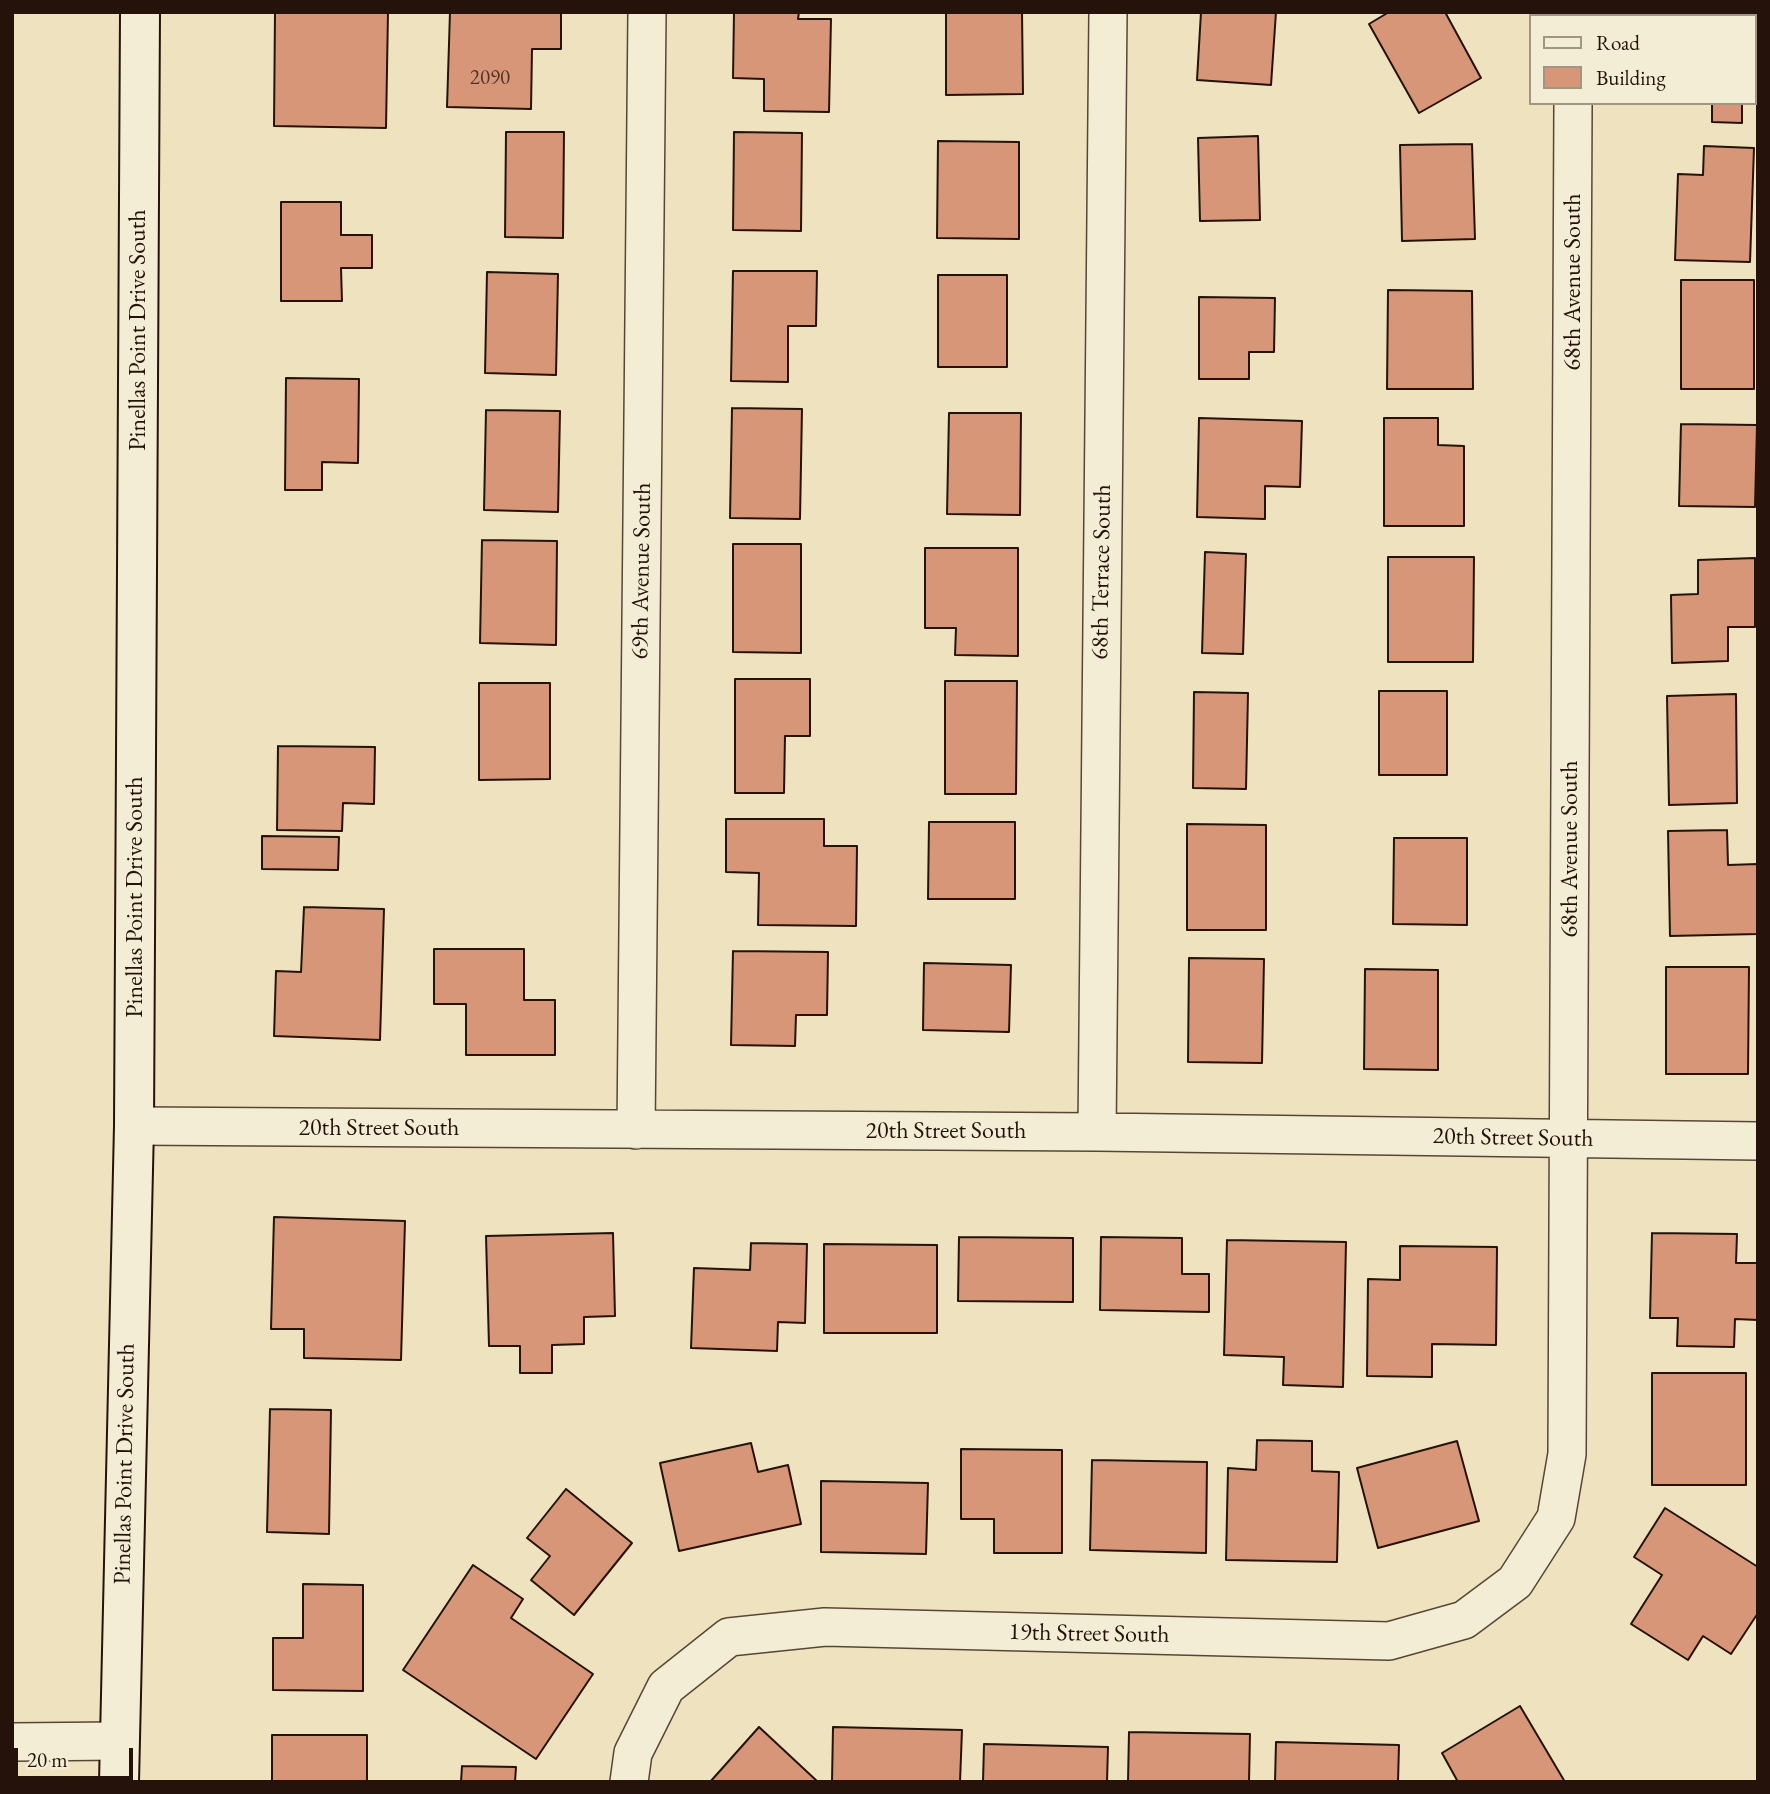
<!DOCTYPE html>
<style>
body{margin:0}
#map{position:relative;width:1770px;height:1794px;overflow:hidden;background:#eee3be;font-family:"EB Garamond",serif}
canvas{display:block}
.frame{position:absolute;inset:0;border:14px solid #25120a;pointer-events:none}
.legend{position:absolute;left:1529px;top:14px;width:228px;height:91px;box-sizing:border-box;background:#f4edd5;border:2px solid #a19584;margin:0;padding:9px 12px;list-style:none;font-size:21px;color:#25120a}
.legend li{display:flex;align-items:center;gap:14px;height:35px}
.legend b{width:35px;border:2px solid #a19584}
.scale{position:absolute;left:14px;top:1748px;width:119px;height:32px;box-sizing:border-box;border:4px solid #25120a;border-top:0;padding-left:9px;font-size:21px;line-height:24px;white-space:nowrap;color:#25120a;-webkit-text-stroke:5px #f4edd5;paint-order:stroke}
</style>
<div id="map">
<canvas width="1770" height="1794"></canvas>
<div class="frame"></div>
<ul class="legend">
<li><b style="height:9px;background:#f4edd5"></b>Road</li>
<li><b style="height:19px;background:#d79678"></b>Building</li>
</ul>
<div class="scale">20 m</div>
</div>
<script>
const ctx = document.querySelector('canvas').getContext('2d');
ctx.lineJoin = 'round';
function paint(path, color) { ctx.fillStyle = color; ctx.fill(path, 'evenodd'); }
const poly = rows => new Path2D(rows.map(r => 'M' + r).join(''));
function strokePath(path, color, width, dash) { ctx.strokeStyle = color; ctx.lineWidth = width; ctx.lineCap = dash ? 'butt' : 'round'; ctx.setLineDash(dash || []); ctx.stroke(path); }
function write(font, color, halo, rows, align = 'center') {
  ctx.font = font + ' "EB Garamond",serif'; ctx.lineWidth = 5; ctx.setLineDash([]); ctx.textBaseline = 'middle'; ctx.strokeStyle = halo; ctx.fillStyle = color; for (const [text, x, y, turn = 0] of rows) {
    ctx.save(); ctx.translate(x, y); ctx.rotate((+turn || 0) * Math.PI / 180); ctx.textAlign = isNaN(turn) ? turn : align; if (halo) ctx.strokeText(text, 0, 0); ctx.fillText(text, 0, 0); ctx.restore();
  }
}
const building = poly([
 [275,12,388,12,386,128,274,126,275,12],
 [450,12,561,12,561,49,532,49,531,109,447,107,450,12],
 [734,12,799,12,798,19,831,19,829,112,764,111,764,79,733,78,734,12],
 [946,12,1022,12,1023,94,946,95,946,12],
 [1201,12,1276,12,1271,85,1197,80,1201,12],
 [1389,12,1445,12,1481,78,1419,113,1369,24,1389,12],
 [1685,12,1758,12,1758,93,1754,93,1754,16,1685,16,1685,12],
 [1712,103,1742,103,1742,123,1712,122,1712,103],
 [506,132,564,132,563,238,505,237,506,132],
 [734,132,802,133,801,231,733,230,734,132],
 [1258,136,1260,220,1200,221,1198,138,1258,136],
 [938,141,1019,142,1019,239,937,238,938,141],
 [1472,144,1475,239,1402,241,1400,145,1472,144],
 [1704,146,1754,148,1750,262,1675,260,1678,174,1703,175,1704,146],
 [281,202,341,202,341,235,372,235,372,268,341,268,342,301,281,301,281,202],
 [733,271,817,271,816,326,788,326,788,382,731,381,733,271],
 [487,272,558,274,556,375,485,373,487,272],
 [938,275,1007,275,1007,367,938,367,938,275],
 [1681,280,1754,280,1754,389,1681,389,1681,280],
 [1388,290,1472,291,1473,389,1387,389,1388,290],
 [1199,297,1275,298,1274,352,1249,352,1249,379,1199,379,1199,297],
 [286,378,359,379,358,463,322,462,322,490,285,490,286,378],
 [732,408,802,409,800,519,730,518,732,408],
 [486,410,560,411,558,512,484,510,486,410],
 [949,413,1021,413,1020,515,947,514,949,413],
 [1199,418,1302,421,1300,487,1265,486,1265,519,1197,517,1199,418],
 [1384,418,1438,418,1438,445,1464,446,1464,526,1384,526,1384,418],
 [1681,424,1757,425,1755,507,1679,506,1681,424],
 [482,540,557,541,556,645,480,643,482,540],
 [733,544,801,544,801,653,733,652,733,544],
 [925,548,1018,548,1018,656,955,655,956,628,925,628,925,548],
 [1205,552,1246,554,1243,654,1202,653,1205,552],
 [1388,557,1474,557,1473,662,1388,662,1388,557],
 [1755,558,1755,627,1728,627,1728,661,1672,663,1671,595,1698,594,1698,560,1755,558],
 [735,679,810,679,810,736,785,736,784,793,735,793,735,679],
 [945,681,1017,681,1016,794,945,794,945,681],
 [479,683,550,683,550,779,479,780,479,683],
 [1379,691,1447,691,1447,775,1379,775,1379,691],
 [1194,692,1248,693,1246,789,1193,788,1194,692],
 [1736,694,1737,803,1669,805,1667,696,1736,694],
 [278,746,375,747,374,804,343,803,342,831,277,830,278,746],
 [726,819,824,819,824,846,857,846,856,926,758,925,759,873,726,872,726,819],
 [929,822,1015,822,1015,899,928,899,929,822],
 [1187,824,1266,825,1266,930,1187,930,1187,824],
 [1727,830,1728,865,1758,864,1758,934,1670,936,1668,831,1727,830],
 [262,836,339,837,338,870,262,869,262,836],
 [1394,838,1467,838,1467,925,1393,924,1394,838],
 [304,907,384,909,380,1040,274,1036,276,971,301,972,304,907],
 [434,949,524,949,524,1000,555,1000,555,1055,466,1055,466,1004,434,1004,434,949],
 [733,951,828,952,827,1015,796,1015,795,1046,731,1045,733,951],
 [1189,958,1264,959,1262,1063,1188,1062,1189,958],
 [924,963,1011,965,1009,1032,923,1030,924,963],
 [1666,967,1749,967,1748,1074,1666,1074,1666,967],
 [1365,969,1438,970,1438,1070,1364,1069,1365,969],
 [274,1217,405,1221,401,1360,304,1358,304,1329,271,1329,274,1217],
 [613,1233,615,1316,584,1317,584,1344,552,1345,552,1373,520,1373,520,1346,489,1346,486,1236,613,1233],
 [1652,1233,1737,1234,1736,1263,1758,1263,1758,1320,1735,1319,1734,1347,1677,1346,1678,1318,1650,1318,1652,1233],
 [959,1237,1073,1238,1073,1302,958,1301,959,1237],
 [1101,1237,1182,1238,1182,1274,1209,1274,1209,1312,1100,1310,1101,1237],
 [1227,1240,1346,1242,1343,1387,1283,1385,1284,1357,1224,1355,1227,1240],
 [751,1243,807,1244,805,1323,778,1322,777,1351,691,1348,694,1268,750,1270,751,1243],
 [824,1244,937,1245,937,1333,824,1333,824,1244],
 [1400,1246,1497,1247,1496,1345,1432,1344,1432,1377,1367,1376,1368,1279,1400,1280,1400,1246],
 [1652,1373,1746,1373,1746,1485,1652,1485,1652,1373],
 [270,1409,331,1410,329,1534,267,1532,270,1409],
 [1257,1440,1312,1441,1312,1471,1339,1472,1337,1562,1226,1560,1228,1468,1256,1470,1257,1440],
 [1457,1441,1479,1521,1378,1548,1357,1468,1457,1441],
 [751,1443,758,1472,788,1465,801,1524,679,1551,660,1463,751,1443],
 [961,1449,1062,1450,1062,1553,994,1553,994,1519,961,1519,961,1449],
 [1092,1460,1207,1462,1206,1553,1090,1550,1092,1460],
 [821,1481,928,1483,926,1554,821,1552,821,1481],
 [566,1489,632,1543,574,1615,531,1580,550,1556,527,1538,566,1489],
 [1665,1508,1758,1567,1758,1613,1731,1654,1703,1636,1688,1660,1631,1624,1662,1575,1634,1557,1665,1508],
 [473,1565,523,1599,511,1618,593,1674,536,1759,403,1670,473,1565],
 [303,1584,363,1585,363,1691,273,1690,273,1638,303,1638,303,1584],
 [1520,1706,1565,1782,1458,1782,1442,1753,1520,1706],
 [759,1727,818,1782,710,1782,759,1727],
 [833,1727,962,1730,960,1782,832,1782,833,1727],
 [1129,1732,1250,1734,1249,1782,1128,1782,1129,1732],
 [272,1735,367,1735,367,1782,272,1782,272,1735],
 [1276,1742,1399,1745,1398,1782,1275,1782,1276,1742],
 [984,1744,1108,1747,1107,1782,983,1782,984,1744],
 [462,1766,516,1767,515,1782,461,1782,462,1766]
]);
paint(building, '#d79678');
strokePath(building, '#25120a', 2);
const street = poly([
 [1574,16,1574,12],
 [134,1126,1097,1132,1758,1141],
 [636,1130,647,12],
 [1097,1132,1108,12],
 [12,1742,119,1741],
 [629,1782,633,1753,666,1687,729,1637,825,1627,1389,1641,1464,1620,1515,1582,1556,1518,1567,1454,1573,103]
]);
const secondary = poly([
 [119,1782,134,1126,140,12]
]);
strokePath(street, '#574637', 40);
strokePath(secondary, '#25120a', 42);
strokePath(street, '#f4edd5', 37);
strokePath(secondary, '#f4edd5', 38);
write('21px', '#523326', null, [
 ["2090",490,78]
]);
write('24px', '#25120a', '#f4edd5', [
 ["68th Avenue South",1573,282,-90],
 ["Pinellas Point Drive South",138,330,-90],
 ["69th Avenue South",642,571,-89],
 ["68th Terrace South",1102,572,-89],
 ["68th Avenue South",1570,849,-90],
 ["Pinellas Point Drive South",135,897,-90],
 ["20th Street South",379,1128],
 ["20th Street South",946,1131],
 ["20th Street South",1513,1138,1],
 ["Pinellas Point Drive South",125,1464,-89],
 ["19th Street South",1089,1634,1]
]);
</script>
